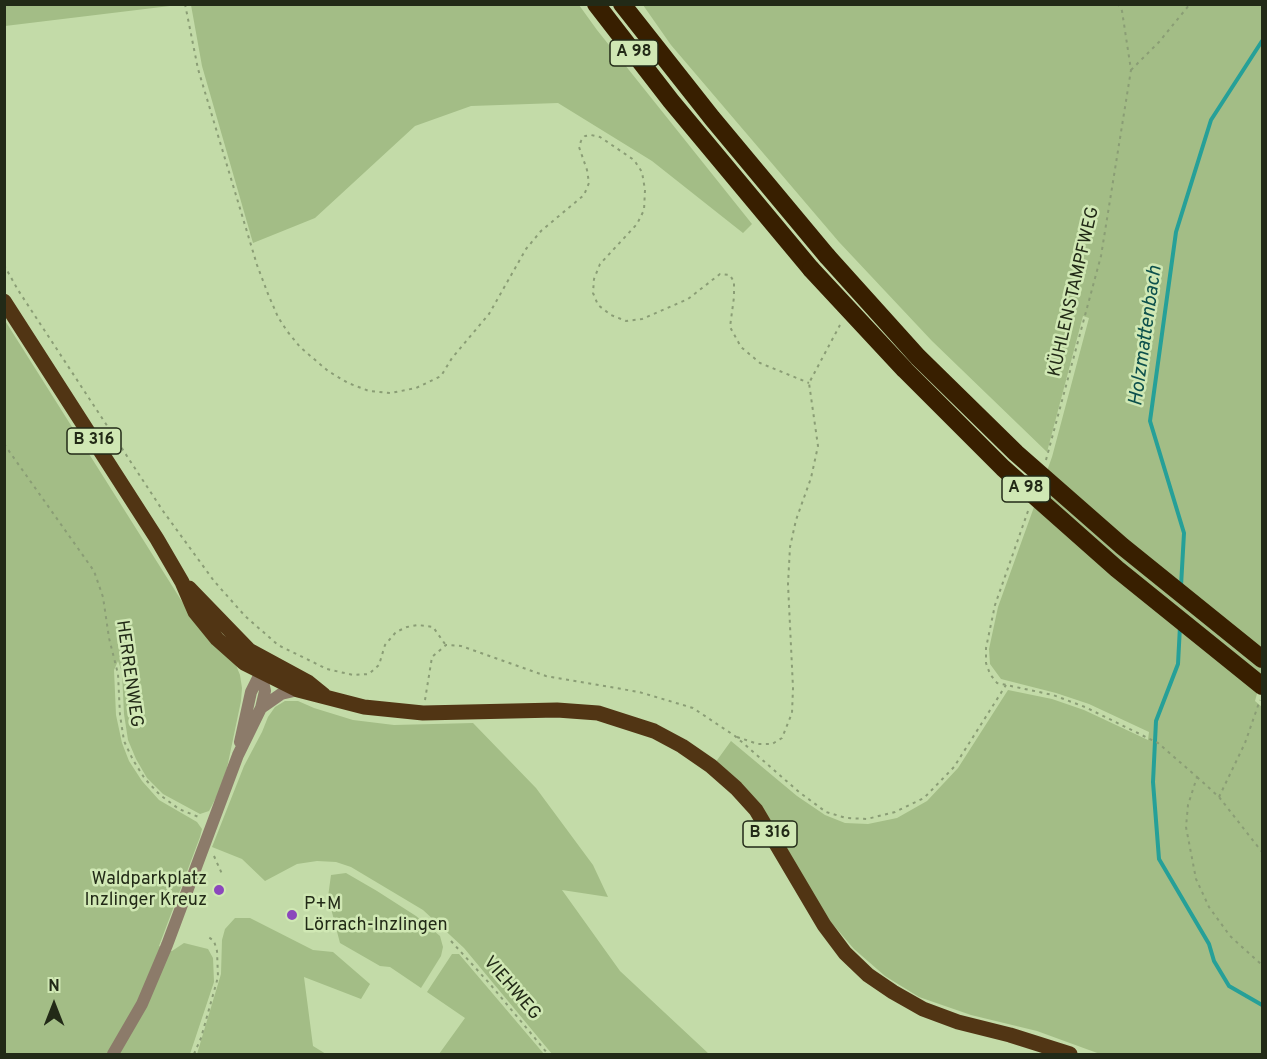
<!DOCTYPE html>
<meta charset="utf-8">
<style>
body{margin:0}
#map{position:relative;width:1267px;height:1059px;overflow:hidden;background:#c3dba8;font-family:Overpass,sans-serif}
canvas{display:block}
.frame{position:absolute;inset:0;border:6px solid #222a17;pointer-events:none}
.north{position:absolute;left:24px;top:975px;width:60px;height:60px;-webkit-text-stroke:4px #d0e8b4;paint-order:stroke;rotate:0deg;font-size:16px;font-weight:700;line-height:24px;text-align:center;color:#222a17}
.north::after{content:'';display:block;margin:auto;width:21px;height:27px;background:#222a17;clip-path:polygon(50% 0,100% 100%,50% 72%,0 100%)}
</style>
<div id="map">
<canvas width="1267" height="1059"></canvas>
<div class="frame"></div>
<div class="north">N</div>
</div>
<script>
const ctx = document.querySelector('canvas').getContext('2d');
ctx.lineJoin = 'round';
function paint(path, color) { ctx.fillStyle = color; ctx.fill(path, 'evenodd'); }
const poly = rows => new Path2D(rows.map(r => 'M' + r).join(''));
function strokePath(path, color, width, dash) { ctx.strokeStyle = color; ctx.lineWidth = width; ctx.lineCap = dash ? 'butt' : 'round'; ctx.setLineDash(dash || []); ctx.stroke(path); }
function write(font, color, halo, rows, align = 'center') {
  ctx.font = font + ' Overpass,sans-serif'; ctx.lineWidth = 5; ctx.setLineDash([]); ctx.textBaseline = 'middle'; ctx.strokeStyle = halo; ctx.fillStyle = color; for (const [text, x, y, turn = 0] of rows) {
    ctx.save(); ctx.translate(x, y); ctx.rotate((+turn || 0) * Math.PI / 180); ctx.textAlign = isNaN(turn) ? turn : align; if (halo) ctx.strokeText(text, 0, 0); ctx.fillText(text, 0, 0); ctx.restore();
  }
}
paint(poly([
 [5,4,178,4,178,5,5,26],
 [191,5,579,5,597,30,752,224,743,233,652,161,558,103,471,106,415,126,315,218,253,243,202,66],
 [643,5,1262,5,1262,675,1255,701,1262,707,1262,1054,1100,1054,1037,1031,971,1015,919,997,885,976,854,949,830,921,715,763,731,741,797,796,825,815,845,823,868,824,897,818,927,801,958,768,1008,690,1052,699,1084,710,1148,740,1149,732,1089,704,1056,693,1001,679,990,664,989,649,998,607,1052,457,1089,318,1083,316,1047,452,932,341,839,242,671,45],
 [4,319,188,611,236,665,240,675,242,688,241,701,227,768,219,792,209,811,200,814,163,794,147,778,136,759,128,740,124,714,122,672,118,661,114,670,116,715,122,743,129,761,142,781,159,800,197,822,202,829,200,837,159,946,172,951,184,943,208,949,213,958,214,982,190,1054,5,1054],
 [285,701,298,701,314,708,353,720,394,725,473,723,536,788,593,865,608,897,562,890,620,971,709,1054,552,1054,464,948,423,910,351,867,336,862,317,861,297,864,265,881,242,859,212,847,244,766,262,732,268,717,275,707],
 [346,873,377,891,416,916,440,936,443,947,441,956,421,988,390,967,380,966,340,943,328,897,331,875],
 [235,918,250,918,313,950,333,952,370,984,361,999,304,977,313,1046,326,1054,197,1054,221,974,222,940,225,929],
 [452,954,459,954,544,1054,439,1054,465,1018,427,992]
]), '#a3bd86');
strokePath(poly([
 [1181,586,1184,533,1150,421,1176,232,1211,120,1262,41],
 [1180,626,1178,664,1156,721,1153,782,1159,859,1209,944,1214,961,1229,986,1262,1005]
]), '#26a098', 4);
strokePath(poly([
 [185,4,198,69,257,265,268,294,278,317,287,331,300,347,328,371,348,383,369,391,391,393,416,388,441,376,452,358,489,314,526,249,541,231,584,195,589,183,587,170,579,147,581,141,585,136,591,135,600,137,634,160,642,172,645,190,644,210,637,224,600,264,594,279,593,293,598,305,611,315,626,321,642,319,688,299,720,274,730,275,734,282,734,297,730,327,741,347,760,363,809,383],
 [1131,70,1159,42,1190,4],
 [4,265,18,290,163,511,214,581,245,616,278,645,327,669,353,675,369,674,379,665,385,645,396,632,407,627,418,625,433,627,445,644],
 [4,444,94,571,103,597,109,638,118,674,120,715,124,741,133,760,145,779,160,795,179,809,201,818],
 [1046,460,1101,256,1131,70,1122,11,1118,4],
 [1028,511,995,605,986,648,986,663,990,674,997,683,1053,695,1085,707,1158,743,1197,777,1188,805,1186,827,1196,879,1209,907,1230,936,1262,965],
 [425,700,432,657,446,645,461,646,546,676,639,692,693,708,735,736,799,792,826,812,846,818,867,819,895,812,924,798,954,767,1006,685],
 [737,737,758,744,772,744,782,738,792,713,793,688,788,584,790,547,796,520,811,478,818,446,809,383,840,325],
 [1197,777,1219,797,1262,852],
 [1219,797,1245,743,1260,700],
 [214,856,222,874],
 [451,941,490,984,548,1054],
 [194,1054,201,1038,218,977,217,951,214,941,207,936]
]), '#8a9d75', 2, [3, 4.5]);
strokePath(poly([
 [261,708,281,694,298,690],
 [240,742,251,692,261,672],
 [113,1054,142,1004,167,945,238,755,261,708,265,691,261,672]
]), '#8c7b6a', 12);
strokePath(poly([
 [4,301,157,539,182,582,195,612,217,639,244,663,298,690,364,707,423,713,557,710,598,713,654,731,682,746,711,766,736,788,756,810,824,925,845,953,868,975,893,992,923,1009,958,1022,1010,1035,1070,1054],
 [189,588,249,650,308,682,324,695]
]), '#513514', 15);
strokePath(poly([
 [596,4,671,101,811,269],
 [622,4,712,118,827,256]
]), '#381f00', 18);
strokePath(poly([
 [827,256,918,357,1016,453,1122,546,1262,659],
 [811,269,905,370,1003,468,1117,569,1262,686]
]), '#381f00', 18);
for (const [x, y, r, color] of [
 [219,890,6,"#8b47bc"],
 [292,915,6,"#8b47bc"]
]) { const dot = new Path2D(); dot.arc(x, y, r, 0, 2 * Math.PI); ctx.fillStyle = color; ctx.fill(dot); strokePath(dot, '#d0e8b4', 2); }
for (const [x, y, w] of [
 [634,53,48],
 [94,441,54],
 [1026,489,48],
 [770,834,54]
]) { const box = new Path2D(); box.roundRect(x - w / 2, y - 13, w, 26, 4.5); ctx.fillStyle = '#d0e8b4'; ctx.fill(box); strokePath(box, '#222a17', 1.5); }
write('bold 16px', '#222a17', null, [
 ["A 98",634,53],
 ["B 316",94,441],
 ["A 98",1026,489],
 ["B 316",770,834]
]);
write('18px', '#222a17', '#d0e8b4', [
 ["KÜHLENSTAMPFWEG",1075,292,-77],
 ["HERRENWEG",128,674,82],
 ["VIEHWEG",511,989,49]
]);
write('18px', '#222a17', '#d0e8b4', [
 ["Waldparkplatz",207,880],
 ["Inzlinger Kreuz",207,901],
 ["P+M",304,905,"left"],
 ["Lörrach-Inzlingen",304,926,"left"]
], 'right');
write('italic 20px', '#0d504c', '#d0e8b4', [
 ["Holzmattenbach",1147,336,-82]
]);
</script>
